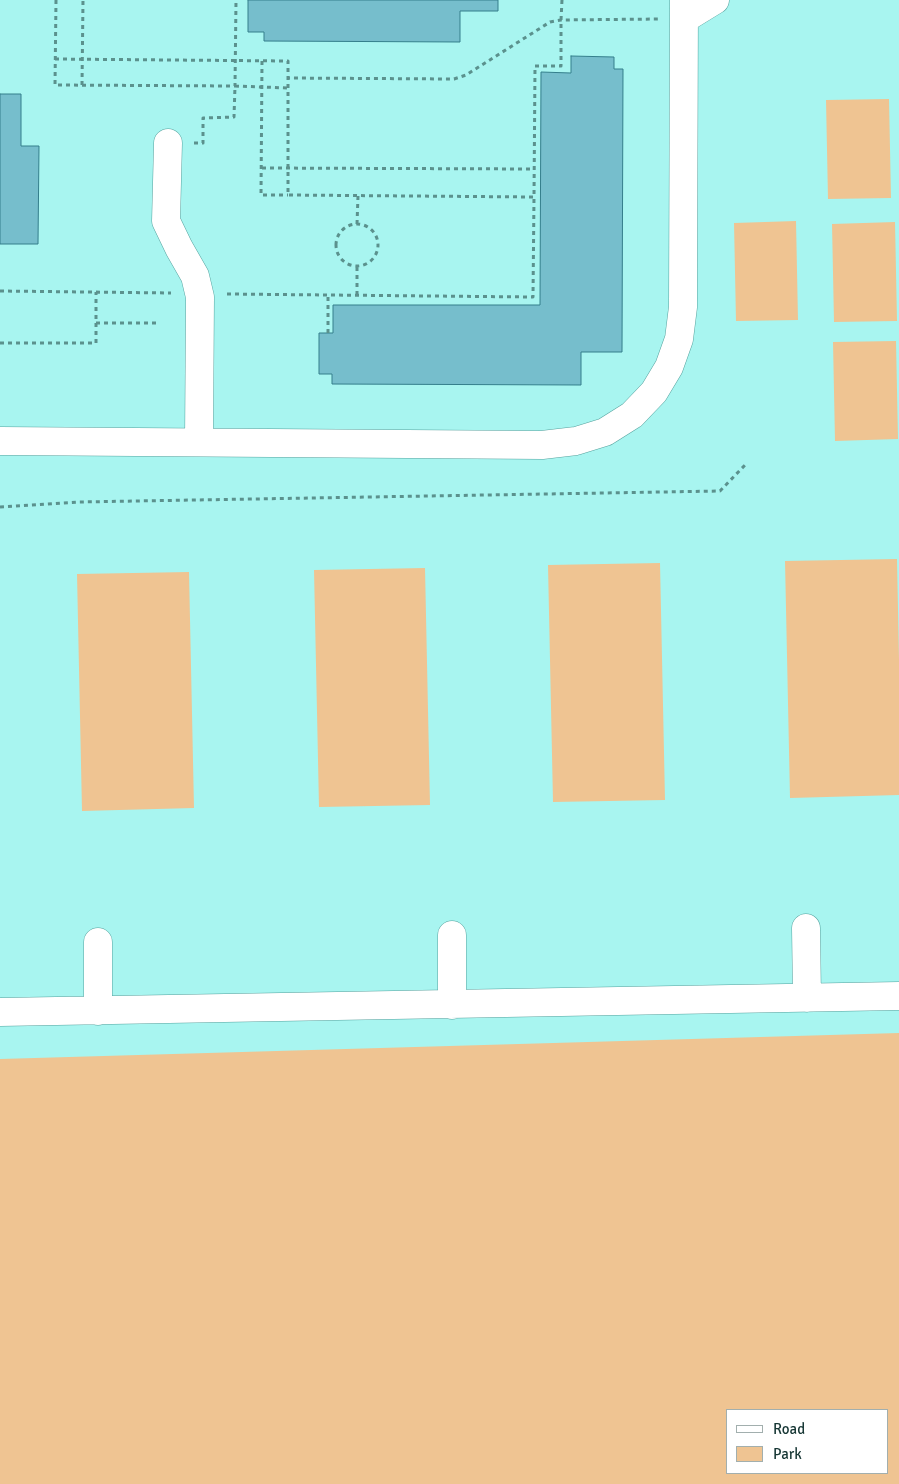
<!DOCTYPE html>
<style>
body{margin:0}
#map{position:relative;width:899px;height:1484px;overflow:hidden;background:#a8f5f0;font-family:Signika,sans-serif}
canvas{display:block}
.legend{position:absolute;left:726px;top:1409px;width:162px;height:65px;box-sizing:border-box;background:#fff;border:1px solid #a2afae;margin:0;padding:6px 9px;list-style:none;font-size:15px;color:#173735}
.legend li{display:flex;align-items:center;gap:10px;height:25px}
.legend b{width:25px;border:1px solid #a2afae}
</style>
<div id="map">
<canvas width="899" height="1484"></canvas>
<ul class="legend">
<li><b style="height:6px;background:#fff"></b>Road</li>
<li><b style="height:14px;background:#efc492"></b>Park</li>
</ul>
</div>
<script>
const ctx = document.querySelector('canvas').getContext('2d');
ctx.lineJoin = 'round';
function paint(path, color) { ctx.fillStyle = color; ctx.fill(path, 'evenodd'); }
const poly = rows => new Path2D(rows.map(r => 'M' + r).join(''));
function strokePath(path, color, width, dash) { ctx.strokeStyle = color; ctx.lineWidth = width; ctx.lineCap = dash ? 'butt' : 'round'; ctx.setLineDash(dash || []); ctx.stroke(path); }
paint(poly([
 [889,99,891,198,828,199,826,100],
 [796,221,798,320,736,321,734,223],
 [895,222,897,321,834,322,832,224],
 [896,341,898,439,835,441,833,342],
 [897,559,899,660,899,795,790,798,785,561],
 [660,563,665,800,553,802,548,565],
 [425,568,430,805,319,807,314,570],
 [189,572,194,808,82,811,77,574],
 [899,1033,899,1484,0,1484,0,1059],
 [728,1410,888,1410,888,1473,728,1473]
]), '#efc492');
const building = poly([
 [248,0,498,0,498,11,460,11,460,42,264,41,264,32,248,32,248,0],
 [571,56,614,57,614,69,623,69,622,352,581,352,581,385,332,384,332,374,319,374,319,333,333,333,333,305,540,305,541,72,571,73,571,56],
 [0,94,21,94,21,146,39,146,38,244,0,244,0,94]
]);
paint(building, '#76becc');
strokePath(building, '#347e8b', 1);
const minor = poly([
 [684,19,715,0],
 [168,143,166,221,179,248,195,276,200,297,199,441],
 [0,441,542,445,576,441,605,432,632,415,654,392,669,367,679,339,683,307,684,0],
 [806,928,807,998],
 [452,935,452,1005],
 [98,942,98,1011],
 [0,1012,899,996]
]);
strokePath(minor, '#56a29e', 29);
strokePath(poly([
 [56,0,55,85,235,86,236,0],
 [562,0,561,20,561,66,535,66,534,197,288,195,288,78,454,79,466,75,550,22,561,20,658,19],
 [55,59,288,61,288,78],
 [262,61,261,195,288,195],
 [82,85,83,0],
 [194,143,203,143,203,118,234,117,235,86,288,88],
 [262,168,534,169],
 '336 245a21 21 0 1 1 42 0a21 21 0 1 1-42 0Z',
 [357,224,358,196],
 [357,267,357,295],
 [0,291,171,293],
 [227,294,533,297,534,197],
 [96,323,158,323],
 [328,333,328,295],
 [0,343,96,343,96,292],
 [0,507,78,502,720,491,747,463]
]), '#5b918d', 3, [4, 4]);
strokePath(minor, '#fff', 28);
</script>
